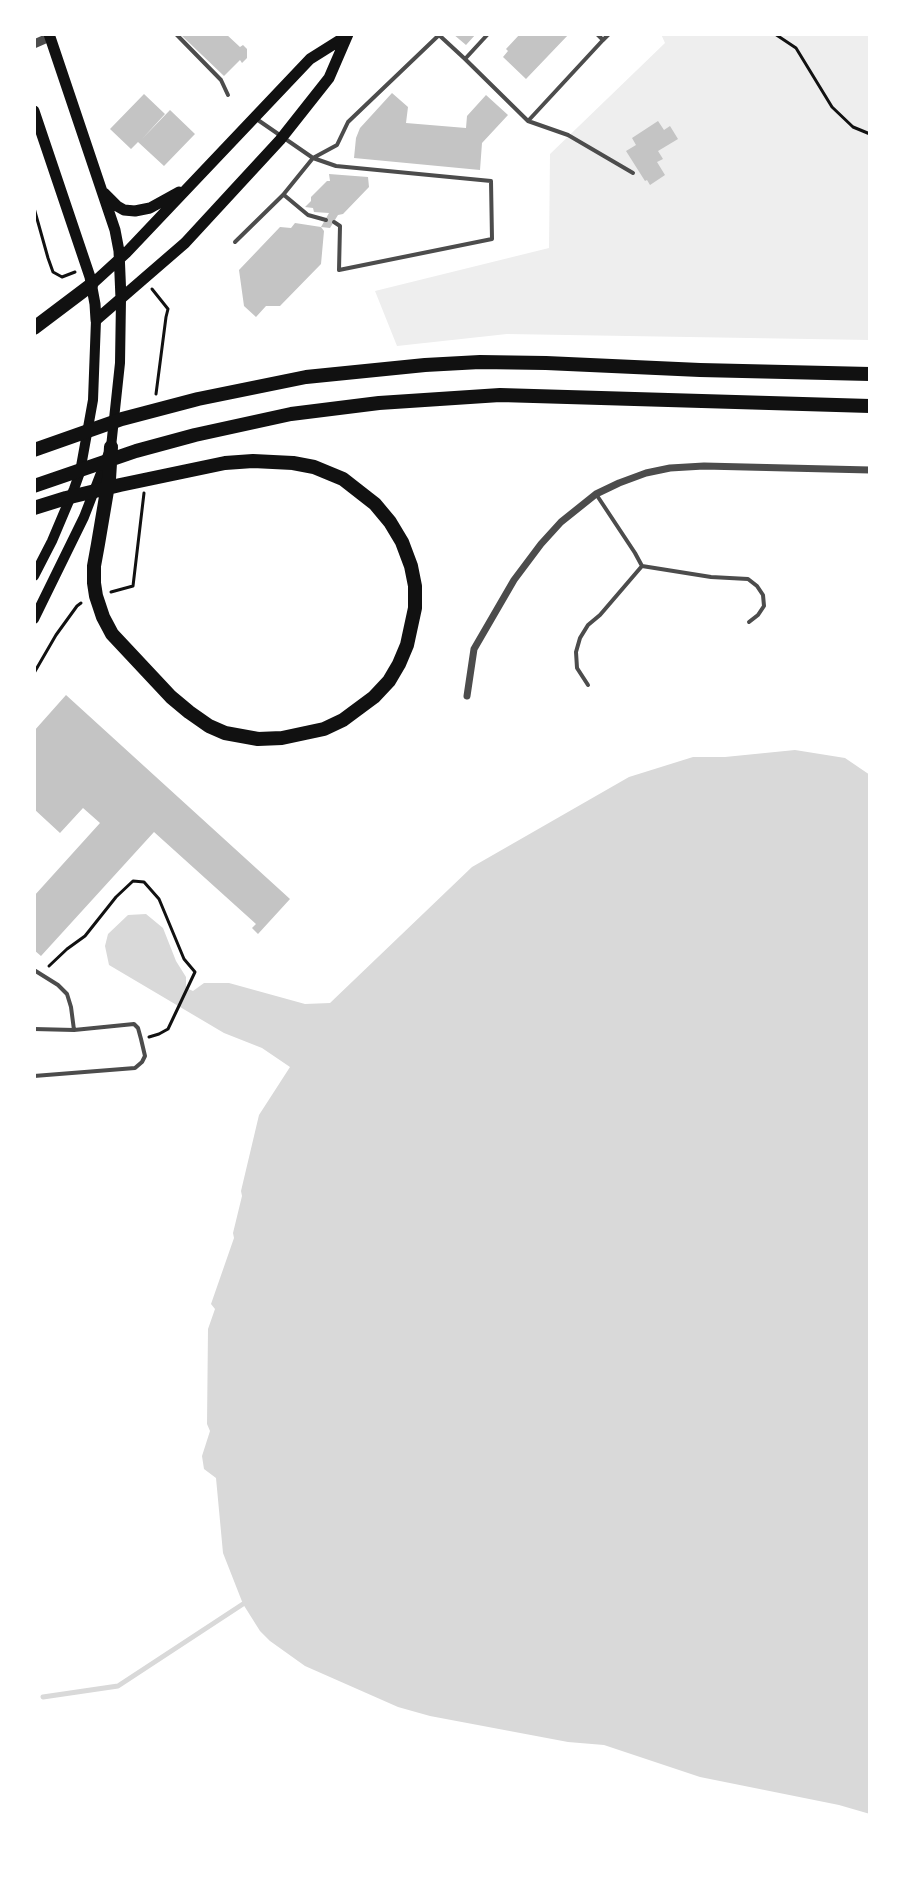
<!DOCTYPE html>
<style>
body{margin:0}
#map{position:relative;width:904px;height:1884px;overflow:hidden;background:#fff;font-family:Barlow,sans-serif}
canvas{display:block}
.frame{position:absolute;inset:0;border:36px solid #fff;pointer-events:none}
</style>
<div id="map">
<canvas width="904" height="1884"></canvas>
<div class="frame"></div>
</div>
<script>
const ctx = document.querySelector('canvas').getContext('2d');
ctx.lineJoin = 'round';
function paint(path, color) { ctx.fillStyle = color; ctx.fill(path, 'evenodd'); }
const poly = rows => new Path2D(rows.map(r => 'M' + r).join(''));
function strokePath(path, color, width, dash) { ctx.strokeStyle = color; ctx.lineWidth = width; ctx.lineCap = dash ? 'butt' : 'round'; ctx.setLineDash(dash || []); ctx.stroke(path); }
paint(poly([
 [661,34,870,34,870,340,507,334,397,346,375,291,549,248,550,154,665,43]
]), '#eee');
paint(poly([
 [795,750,845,758,870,775,870,1814,839,1805,700,1777,604,1745,568,1742,430,1716,398,1707,305,1666,270,1641,260,1631,243,1604,223,1553,216,1478,204,1469,202,1456,210,1431,207,1424,208,1329,215,1309,211,1304,234,1238,233,1233,242,1196,241,1191,259,1115,290,1067,262,1048,224,1033,109,965,105,946,108,934,128,915,146,914,163,928,176,961,186,977,186,988,193,991,204,983,229,983,305,1004,330,1003,472,867,629,777,693,757,725,757]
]), '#d9d9d9');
strokePath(poly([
 [43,1697,118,1686,243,1604]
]), '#d9d9d9', 5);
paint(poly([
 [180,34,226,34,240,47,243,45,247,49,247,58,242,63,240,60,224,76],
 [453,34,476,34,466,45],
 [520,34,569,34,526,79,503,57,508,51,506,49],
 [392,93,408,107,406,123,466,128,467,116,486,95,508,115,482,143,480,170,354,158,356,138,360,128],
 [144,94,165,114,142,139,170,110,195,134,164,166,138,142,131,149,110,129],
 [658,121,664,130,670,126,678,139,658,151,663,159,657,162,665,175,650,185,647,180,645,181,626,151,636,145,632,138],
 [329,174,368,177,369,187,343,214,338,215,330,228,321,227,329,213,314,212,313,208,305,207,311,201,311,197,327,181,330,181],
 [295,223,321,227,324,231,321,264,280,306,266,306,256,317,244,306,239,270,280,227,291,228],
 [66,695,290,899,258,934,252,928,256,924,154,832,41,956,34,950,34,896,100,823,83,808,60,833,34,809,34,731]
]), '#c4c4c4');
strokePath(poly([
 [775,34,796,48,832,107,853,127,870,134],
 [34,208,48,258,53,272,62,277,75,272],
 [152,289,168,309,166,317,156,394],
 [111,592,133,586,144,493],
 [34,673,56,635,77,606,81,603],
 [49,966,67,949,85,936,116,897,133,881,144,882,159,899,184,959,195,972,168,1029,159,1034,149,1037]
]), '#111', 3);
strokePath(poly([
 [176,34,221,80,228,95],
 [597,34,603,40,609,34],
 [439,35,465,59,488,34],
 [465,59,528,121,603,40],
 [255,118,313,158,337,145,348,122,439,35],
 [528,121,568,135,633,173],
 [284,195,308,215,326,220],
 [235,242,283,195,313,158,336,166,491,181,492,239,339,270,340,226,334,222],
 [596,494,635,553,642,566],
 [588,685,577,668,576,652,580,638,588,625,600,615,642,566,711,577,748,579,757,586,763,595,764,606,758,615,749,622],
 [34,970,58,985,67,994,71,1007,74,1030],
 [34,1029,74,1030,134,1024,138,1028,141,1039,145,1056,142,1062,135,1068,34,1076]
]), '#4c4c4c', 4);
strokePath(poly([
 [467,696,474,649,514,580,541,544,561,522,596,494,619,483,646,473,670,468,704,466,870,470]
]), '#4c4c4c', 7);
strokePath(poly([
 [34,44,50,37]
]), '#4c4c4c', 9);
strokePath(poly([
 [34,576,52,541,74,489,80,472,93,400,96,320],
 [34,619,84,517,111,447,120,363,121,299]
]), '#111', 10);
strokePath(poly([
 [49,34,115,230,119,251,121,299],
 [34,111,90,277,95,304,96,320],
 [104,193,117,206,124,210,135,211,150,208,179,192],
 [91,285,126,253,310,59,345,37],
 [96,320,185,243,280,140,329,78,348,34]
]), '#111', 11);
strokePath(poly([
 [34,328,91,285],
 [34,450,122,419,198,399,306,377,425,365,480,362,546,363,700,370,870,374],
 [34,486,136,451,195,435,291,414,379,403,500,395,870,406],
 [34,508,66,498,120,485,225,463,253,461,293,463,314,467,343,479,375,504,390,522,402,542,411,566,415,586,415,608,407,645,399,664,389,681,374,697,343,720,324,729,282,738,258,739,225,733,209,726,189,712,171,697,112,634,103,617,96,596,94,583,94,566,98,544,109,479,111,447]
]), '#111', 14);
</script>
